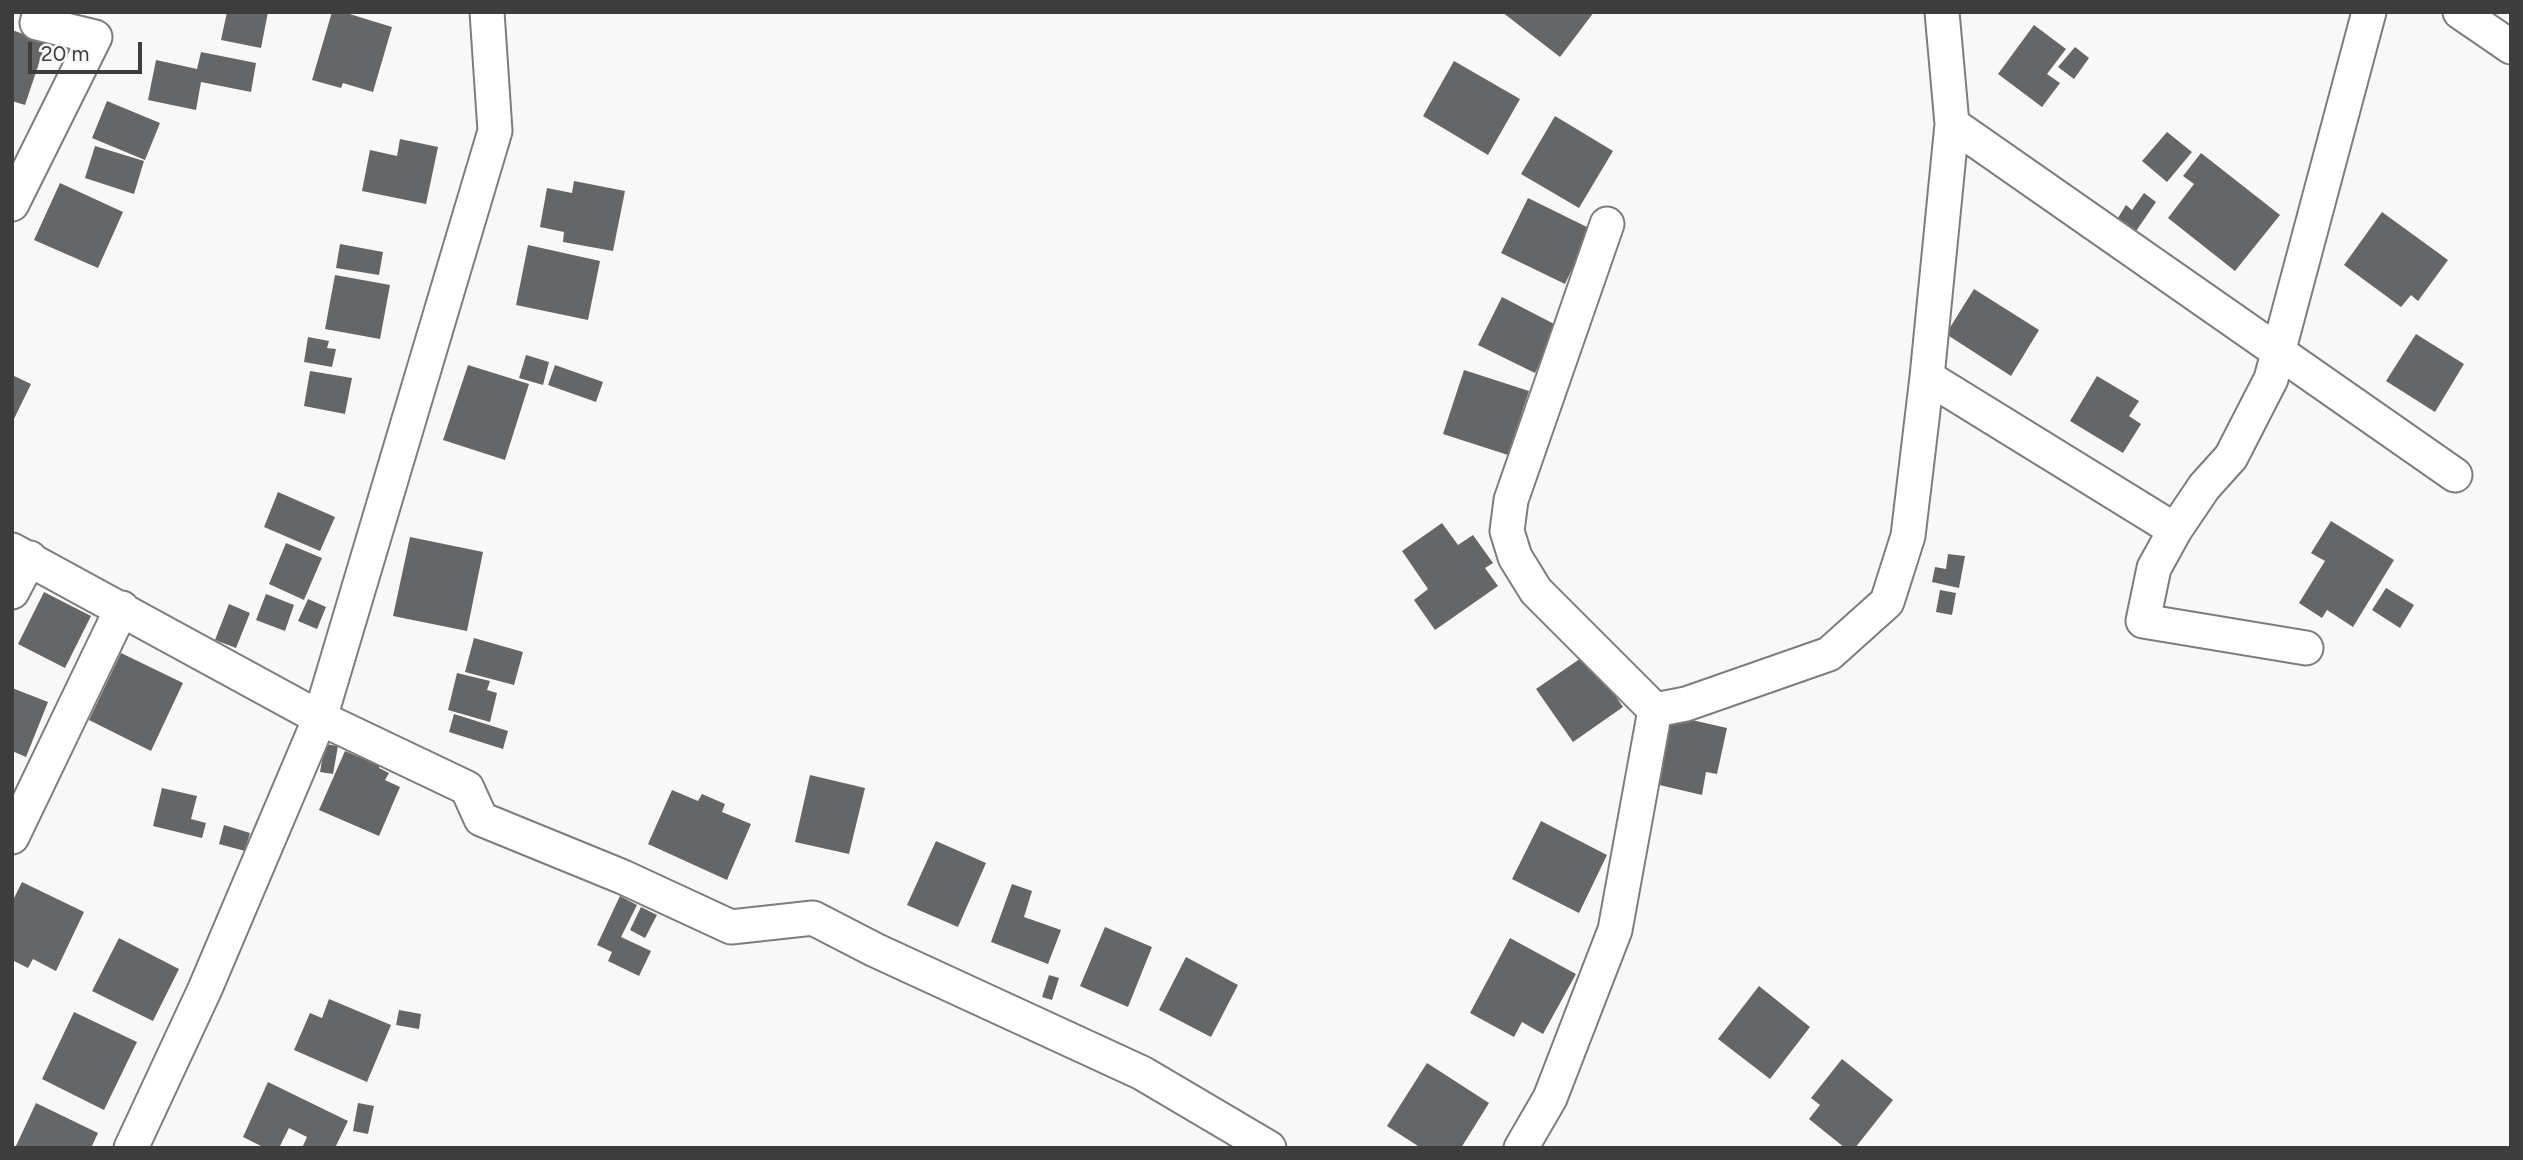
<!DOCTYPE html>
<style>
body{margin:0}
#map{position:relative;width:2523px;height:1160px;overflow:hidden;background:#f8f8f9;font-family:Figtree,sans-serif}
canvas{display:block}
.frame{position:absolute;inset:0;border:14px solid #3d3d3d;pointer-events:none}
.scale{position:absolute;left:28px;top:42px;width:114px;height:32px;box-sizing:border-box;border:4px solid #3d3d3d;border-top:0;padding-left:9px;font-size:21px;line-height:24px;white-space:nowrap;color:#3d3d3d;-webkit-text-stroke:5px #f8f8f9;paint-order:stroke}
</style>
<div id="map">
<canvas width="2523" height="1160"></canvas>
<div class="frame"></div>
<div class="scale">20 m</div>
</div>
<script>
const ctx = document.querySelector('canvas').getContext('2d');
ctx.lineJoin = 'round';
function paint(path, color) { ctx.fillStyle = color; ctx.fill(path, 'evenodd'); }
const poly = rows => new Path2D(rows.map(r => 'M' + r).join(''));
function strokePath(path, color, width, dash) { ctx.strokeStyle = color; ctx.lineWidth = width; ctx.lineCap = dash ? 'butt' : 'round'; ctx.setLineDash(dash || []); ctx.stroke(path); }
paint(poly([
 [227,12,268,12,261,48,221,40],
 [332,12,343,12,392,27,373,92,343,83,341,88,312,80],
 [1502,12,1594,12,1560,57],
 [2034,25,2066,49,2047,74,2060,83,2042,107,1998,74],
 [12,30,46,42,25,105,12,101],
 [2075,47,2089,58,2074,79,2058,67],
 [201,52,256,63,251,92,201,82,196,110,148,100,156,60,197,69],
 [1454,61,1520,99,1488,155,1423,116],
 [107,101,160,123,145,160,92,138],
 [1555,116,1613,151,1579,208,1521,174],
 [2167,132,2192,152,2167,182,2142,161],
 [400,139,438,147,426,204,362,191,370,150,397,156],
 [95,146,144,161,134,194,85,178],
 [2201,153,2280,215,2235,271,2168,218,2194,184,2183,176],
 [574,181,625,191,613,251,563,242,564,232,540,227,547,188,572,193],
 [60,183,123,212,98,268,34,240],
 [2144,193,2156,202,2134,234,2116,221,2126,205,2132,210],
 [1528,198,1591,229,1565,284,1501,253],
 [2382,212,2448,260,2418,301,2411,295,2401,307,2344,265],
 [340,244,383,252,379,275,336,268],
 [528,245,600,261,588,320,516,305],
 [335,275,390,285,380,339,325,329],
 [1974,289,2039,330,2011,376,1946,334],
 [1502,297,1558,326,1535,373,1478,345],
 [2416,334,2464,364,2435,412,2386,381],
 [308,337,329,341,327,348,336,349,332,367,304,362],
 [526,355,549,362,543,385,519,378],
 [468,365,529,384,505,460,443,440],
 [555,365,603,382,596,402,548,385],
 [1464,370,1529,391,1508,455,1443,434],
 [310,371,352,378,345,414,304,406],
 [12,375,31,384,12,423],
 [2097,376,2139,401,2129,416,2141,424,2123,453,2070,421],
 [278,492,335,517,320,551,264,527],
 [2331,521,2394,560,2353,627,2327,610,2322,618,2299,603,2325,561,2311,553],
 [1442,523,1458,545,1473,535,1493,563,1485,568,1498,586,1435,630,1414,600,1428,589,1402,551],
 [410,537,483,552,467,631,393,616],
 [286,543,322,558,304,600,269,584],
 [1948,554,1965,556,1959,588,1932,582,1935,567,1946,569],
 [2386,588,2414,605,2400,628,2372,610],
 [1940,590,1956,593,1952,615,1936,612],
 [44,592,91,616,65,668,18,644],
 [266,594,294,605,285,631,256,620],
 [308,599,326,607,317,629,298,621],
 [229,604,250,613,236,648,215,640],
 [474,638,523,652,514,685,465,672],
 [121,653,183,683,151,751,89,720],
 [1587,654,1623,707,1573,742,1536,689],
 [457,673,490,681,487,690,497,693,490,722,448,710],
 [12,688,48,702,26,757,12,751],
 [454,714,508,731,503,749,449,732],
 [1670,715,1727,728,1717,774,1706,772,1702,795,1655,784],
 [325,744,338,746,333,774,320,772],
 [345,751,364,759,367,753,382,759,379,768,389,773,385,780,400,787,379,836,319,810],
 [810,775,865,788,849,854,795,842],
 [162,788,197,796,191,819,206,823,202,838,153,826],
 [672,790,698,801,702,794,725,804,722,812,751,824,727,880,648,844],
 [1541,821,1607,855,1579,913,1512,879],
 [224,825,250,833,245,851,219,844],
 [936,841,986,863,958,927,907,905],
 [22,882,84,912,56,971,33,959,28,968,12,960,12,902],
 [1012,884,1032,891,1024,917,1061,930,1048,964,991,942],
 [620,896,637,905,621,937,651,951,639,976,608,961,612,952,597,945],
 [641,907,657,915,645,938,630,930],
 [1105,927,1152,947,1128,1007,1080,986],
 [119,938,179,969,153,1021,92,991],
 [1510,938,1576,974,1543,1034,1522,1022,1514,1037,1470,1013],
 [1186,957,1238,985,1211,1037,1159,1010],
 [1049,975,1059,978,1052,1000,1042,997],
 [1759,986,1810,1027,1770,1079,1718,1039],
 [329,999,391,1025,367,1082,294,1050,310,1013,322,1018],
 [399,1010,421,1014,419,1029,396,1025],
 [74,1012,137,1042,104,1110,42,1079],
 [1842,1059,1893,1100,1855,1148,1845,1148,1809,1119,1820,1105,1811,1098],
 [1427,1063,1489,1103,1461,1148,1421,1148,1387,1126],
 [268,1082,348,1121,335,1148,302,1148,307,1137,289,1128,279,1148,265,1148,243,1137],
 [36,1103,98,1133,91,1148,15,1148],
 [358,1103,374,1106,368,1134,353,1131]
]), '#656667');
const minor = poly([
 [2460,12,2511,47],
 [1952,124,2455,475],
 [12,204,95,37,37,23,40,12],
 [1607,224,1511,500,1507,531,1515,557,1536,591,1655,710],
 [1927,377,2175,530],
 [12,550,320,718,467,788,481,819,623,877,731,927,813,918,875,950,1142,1073,1269,1148],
 [12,592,30,558],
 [2306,648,2143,621,2154,568,2175,530,2204,487,2231,457,2271,379,2369,12],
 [12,837,122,608],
 [131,1148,205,989,320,718,495,131,487,12],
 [1521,1148,1550,1098,1615,930,1655,710,1686,704,1829,654,1887,602,1908,536,1927,377,1952,124,1942,12]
]);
strokePath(minor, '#7d7d7e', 37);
strokePath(minor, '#fff', 33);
</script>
